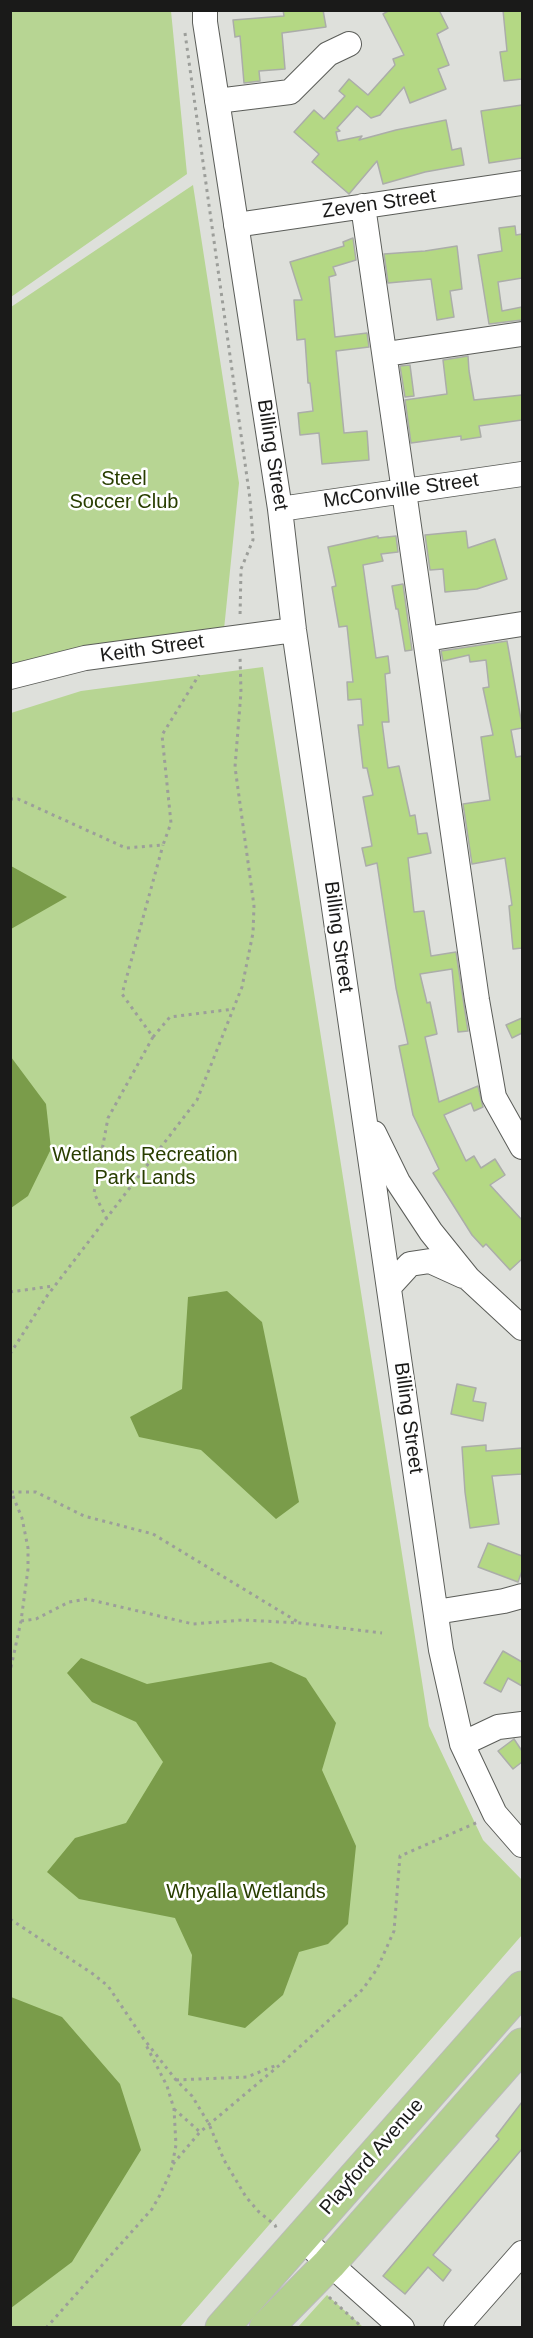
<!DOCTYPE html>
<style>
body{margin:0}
#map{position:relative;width:533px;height:2338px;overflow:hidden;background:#dee0db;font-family:Arial,sans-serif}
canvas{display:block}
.frame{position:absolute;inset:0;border:12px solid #1a1a19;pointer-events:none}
</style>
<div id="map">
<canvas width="533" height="2338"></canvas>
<div class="frame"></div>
</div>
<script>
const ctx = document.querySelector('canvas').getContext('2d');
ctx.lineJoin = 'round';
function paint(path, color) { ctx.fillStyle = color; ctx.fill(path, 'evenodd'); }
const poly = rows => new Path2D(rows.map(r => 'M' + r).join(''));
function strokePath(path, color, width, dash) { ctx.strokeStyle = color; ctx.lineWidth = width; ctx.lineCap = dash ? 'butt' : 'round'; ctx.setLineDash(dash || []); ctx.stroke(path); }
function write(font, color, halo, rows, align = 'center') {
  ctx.font = font + ' Arial,sans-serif'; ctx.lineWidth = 5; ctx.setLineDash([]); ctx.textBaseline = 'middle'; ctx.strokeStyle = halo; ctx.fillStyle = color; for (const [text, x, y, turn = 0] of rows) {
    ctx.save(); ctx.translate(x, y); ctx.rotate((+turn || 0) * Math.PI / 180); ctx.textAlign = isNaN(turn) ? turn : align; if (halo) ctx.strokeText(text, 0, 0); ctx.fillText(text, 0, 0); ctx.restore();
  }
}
paint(poly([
 [11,10,171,11,187,174,11,297],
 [193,185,239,483,223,639,11,672,11,307],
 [263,667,429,1726,483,1840,522,1880,522,1935,180,2327,11,2328,11,713,81,691],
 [327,2295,363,2327,298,2327]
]), '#b7d593');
paint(poly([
 [11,866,67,897,11,929],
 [11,1057,46,1104,51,1149,28,1196,11,1208],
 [227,1291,262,1322,299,1502,276,1519,201,1450,139,1437,130,1417,182,1389,188,1297],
 [81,1658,147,1684,271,1662,306,1678,336,1723,322,1770,356,1846,348,1924,328,1944,299,1952,283,1995,245,2028,188,2015,192,1955,175,1918,79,1899,47,1872,75,1838,126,1823,163,1762,136,1722,92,1702,67,1673],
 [11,1997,62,2017,120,2084,141,2150,72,2262,11,2308]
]), '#7a9c4a');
const building = poly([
 [283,10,323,10,326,27,282,33,285,69,259,71,260,81,244,83,240,36,235,37,233,20,284,16,283,10],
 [390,10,439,10,448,28,437,34,449,65,438,69,446,89,410,103,404,87,380,115,371,118,357,106,337,128,340,131,336,132,338,141,362,136,359,140,396,130,446,120,452,150,461,148,464,165,425,172,383,184,377,161,349,194,312,162,319,154,294,132,314,110,324,119,345,96,339,91,349,79,368,95,395,65,393,59,404,55,383,14,390,10],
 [503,10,522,10,522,79,504,81,500,52,507,51,503,10],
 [522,105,522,158,489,163,481,111,522,105],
 [515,226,516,235,522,234,522,278,498,282,502,311,522,307,522,320,489,324,478,255,502,251,499,228,515,226],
 [353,238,356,260,333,267,336,275,329,277,335,337,367,333,369,347,336,351,344,433,367,431,369,460,322,464,319,433,300,435,298,413,313,411,310,383,308,383,305,339,297,340,294,300,302,300,290,262,344,246,343,242,353,238],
 [457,246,462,289,450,291,454,317,437,320,431,279,388,283,384,254,425,251,457,246],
 [468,356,469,371,474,400,522,395,522,420,479,426,481,437,461,440,461,436,411,443,405,400,447,394,443,360,468,356],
 [410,365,414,396,405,397,400,366,410,365],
 [466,531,468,548,495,539,507,579,477,589,445,592,443,569,430,570,425,535,466,531],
 [378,536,378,538,396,536,398,552,381,554,383,561,363,565,376,658,388,656,390,673,385,674,389,722,382,722,388,768,399,766,410,816,415,815,418,834,427,833,431,853,408,858,414,912,424,911,431,956,456,952,468,1031,458,1032,452,969,420,974,427,1003,430,1002,437,1034,425,1037,439,1102,478,1086,483,1107,474,1111,471,1103,444,1115,466,1161,474,1156,481,1168,495,1159,505,1175,490,1185,522,1220,522,1259,510,1270,486,1244,483,1247,472,1235,433,1173,439,1169,413,1115,399,1046,408,1044,396,988,377,863,366,866,362,848,372,846,363,797,373,795,367,768,363,768,358,725,363,725,361,699,348,700,347,682,353,682,347,626,339,627,332,587,336,586,328,547,378,536],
 [403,584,412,650,405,651,398,609,396,609,392,586,403,584],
 [507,641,522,725,522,728,511,730,516,757,522,756,522,948,513,949,509,906,512,905,505,858,472,864,463,804,490,800,481,737,493,735,483,688,489,687,486,660,470,662,469,655,443,661,441,651,507,641],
 [522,1018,522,1033,512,1038,506,1025,522,1018],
 [457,1384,476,1388,473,1401,486,1403,483,1421,451,1414,457,1384],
 [486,1445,486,1451,522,1448,522,1474,492,1476,499,1524,470,1528,465,1492,462,1447,486,1445],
 [488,1543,522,1556,522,1571,518,1582,478,1567,488,1543],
 [503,1651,522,1662,522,1686,508,1678,501,1692,484,1683,503,1651],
 [514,1739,522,1751,522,1762,513,1769,498,1751,514,1739],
 [522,2102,522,2149,433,2255,451,2270,443,2281,428,2267,405,2294,383,2276,499,2139,496,2136,522,2102]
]);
paint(building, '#b4d884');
strokePath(building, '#abada9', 1.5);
const minor = poly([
 [205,10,205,22,280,509,294,630,441,1650,462,1744,495,1814,522,1845],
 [217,101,290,92,328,54,349,44],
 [363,206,477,1000,494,1097,522,1147],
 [236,225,522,183],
 [386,354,522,334],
 [280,509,522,474],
 [426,639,522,624],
 [10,677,85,658,294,630],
 [374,1133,398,1182,431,1232,468,1278,522,1328],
 [389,1287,410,1264,430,1261,463,1276],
 [436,1612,504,1601,522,1596],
 [462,1744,498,1727,522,1724],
 [301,2238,402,2328],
 [456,2328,522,2253]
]);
const highway = poly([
 [222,2328,522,1988],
 [266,2328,329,2264,522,2045]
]);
strokePath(minor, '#5b5d59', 26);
strokePath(highway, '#bababa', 35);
strokePath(poly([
 [185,33,250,499,253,540,241,569,240,617],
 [10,799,18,799,126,848,163,845,171,823,162,735,199,675],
 [153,1037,170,1017,234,1009],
 [107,1219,94,1193,108,1118,153,1037,122,994,163,845],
 [10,1292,53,1286],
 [10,1354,47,1296,197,1100,242,987,253,933,254,906,235,767,241,692,240,656],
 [10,1489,22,1518,28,1548,28,1569,21,1621,10,1672],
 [11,1492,36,1492,84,1516,153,1534,298,1622],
 [21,1621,36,1619,69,1602,87,1599,193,1624,243,1620,300,1623,382,1633],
 [10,1919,93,1974,108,1986,143,2038,176,2080,192,2096,209,2124,224,2160,246,2197,259,2212,275,2225,277,2230],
 [176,2080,247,2077,277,2065],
 [174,2109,200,2132],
 [173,2164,200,2132,282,2063,363,1989,377,1969,394,1931,400,1856,478,1822],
 [329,2297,363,2328],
 [46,2328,152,2209,160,2195,171,2171,176,2145,174,2109,167,2086,145,2043]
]), '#9c9e9a', 3, [3, 4.5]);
strokePath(minor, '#fff', 24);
strokePath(highway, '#b3d08f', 33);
write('20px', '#1a1a19', '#fff', [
 ["Zeven Street",379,204,-8],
 ["Billing Street",272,455,81],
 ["McConville Street",401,491,-8],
 ["Keith Street",152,649,-8],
 ["Billing Street",338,937,82],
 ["Billing Street",408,1418,82],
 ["Playford Avenue",372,2157,-49]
]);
write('20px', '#293e00', '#fff', [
 ["Steel",124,479],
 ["Soccer Club",124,502],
 ["Wetlands Recreation",145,1155],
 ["Park Lands",145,1178],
 ["Whyalla Wetlands",246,1892]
]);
</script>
